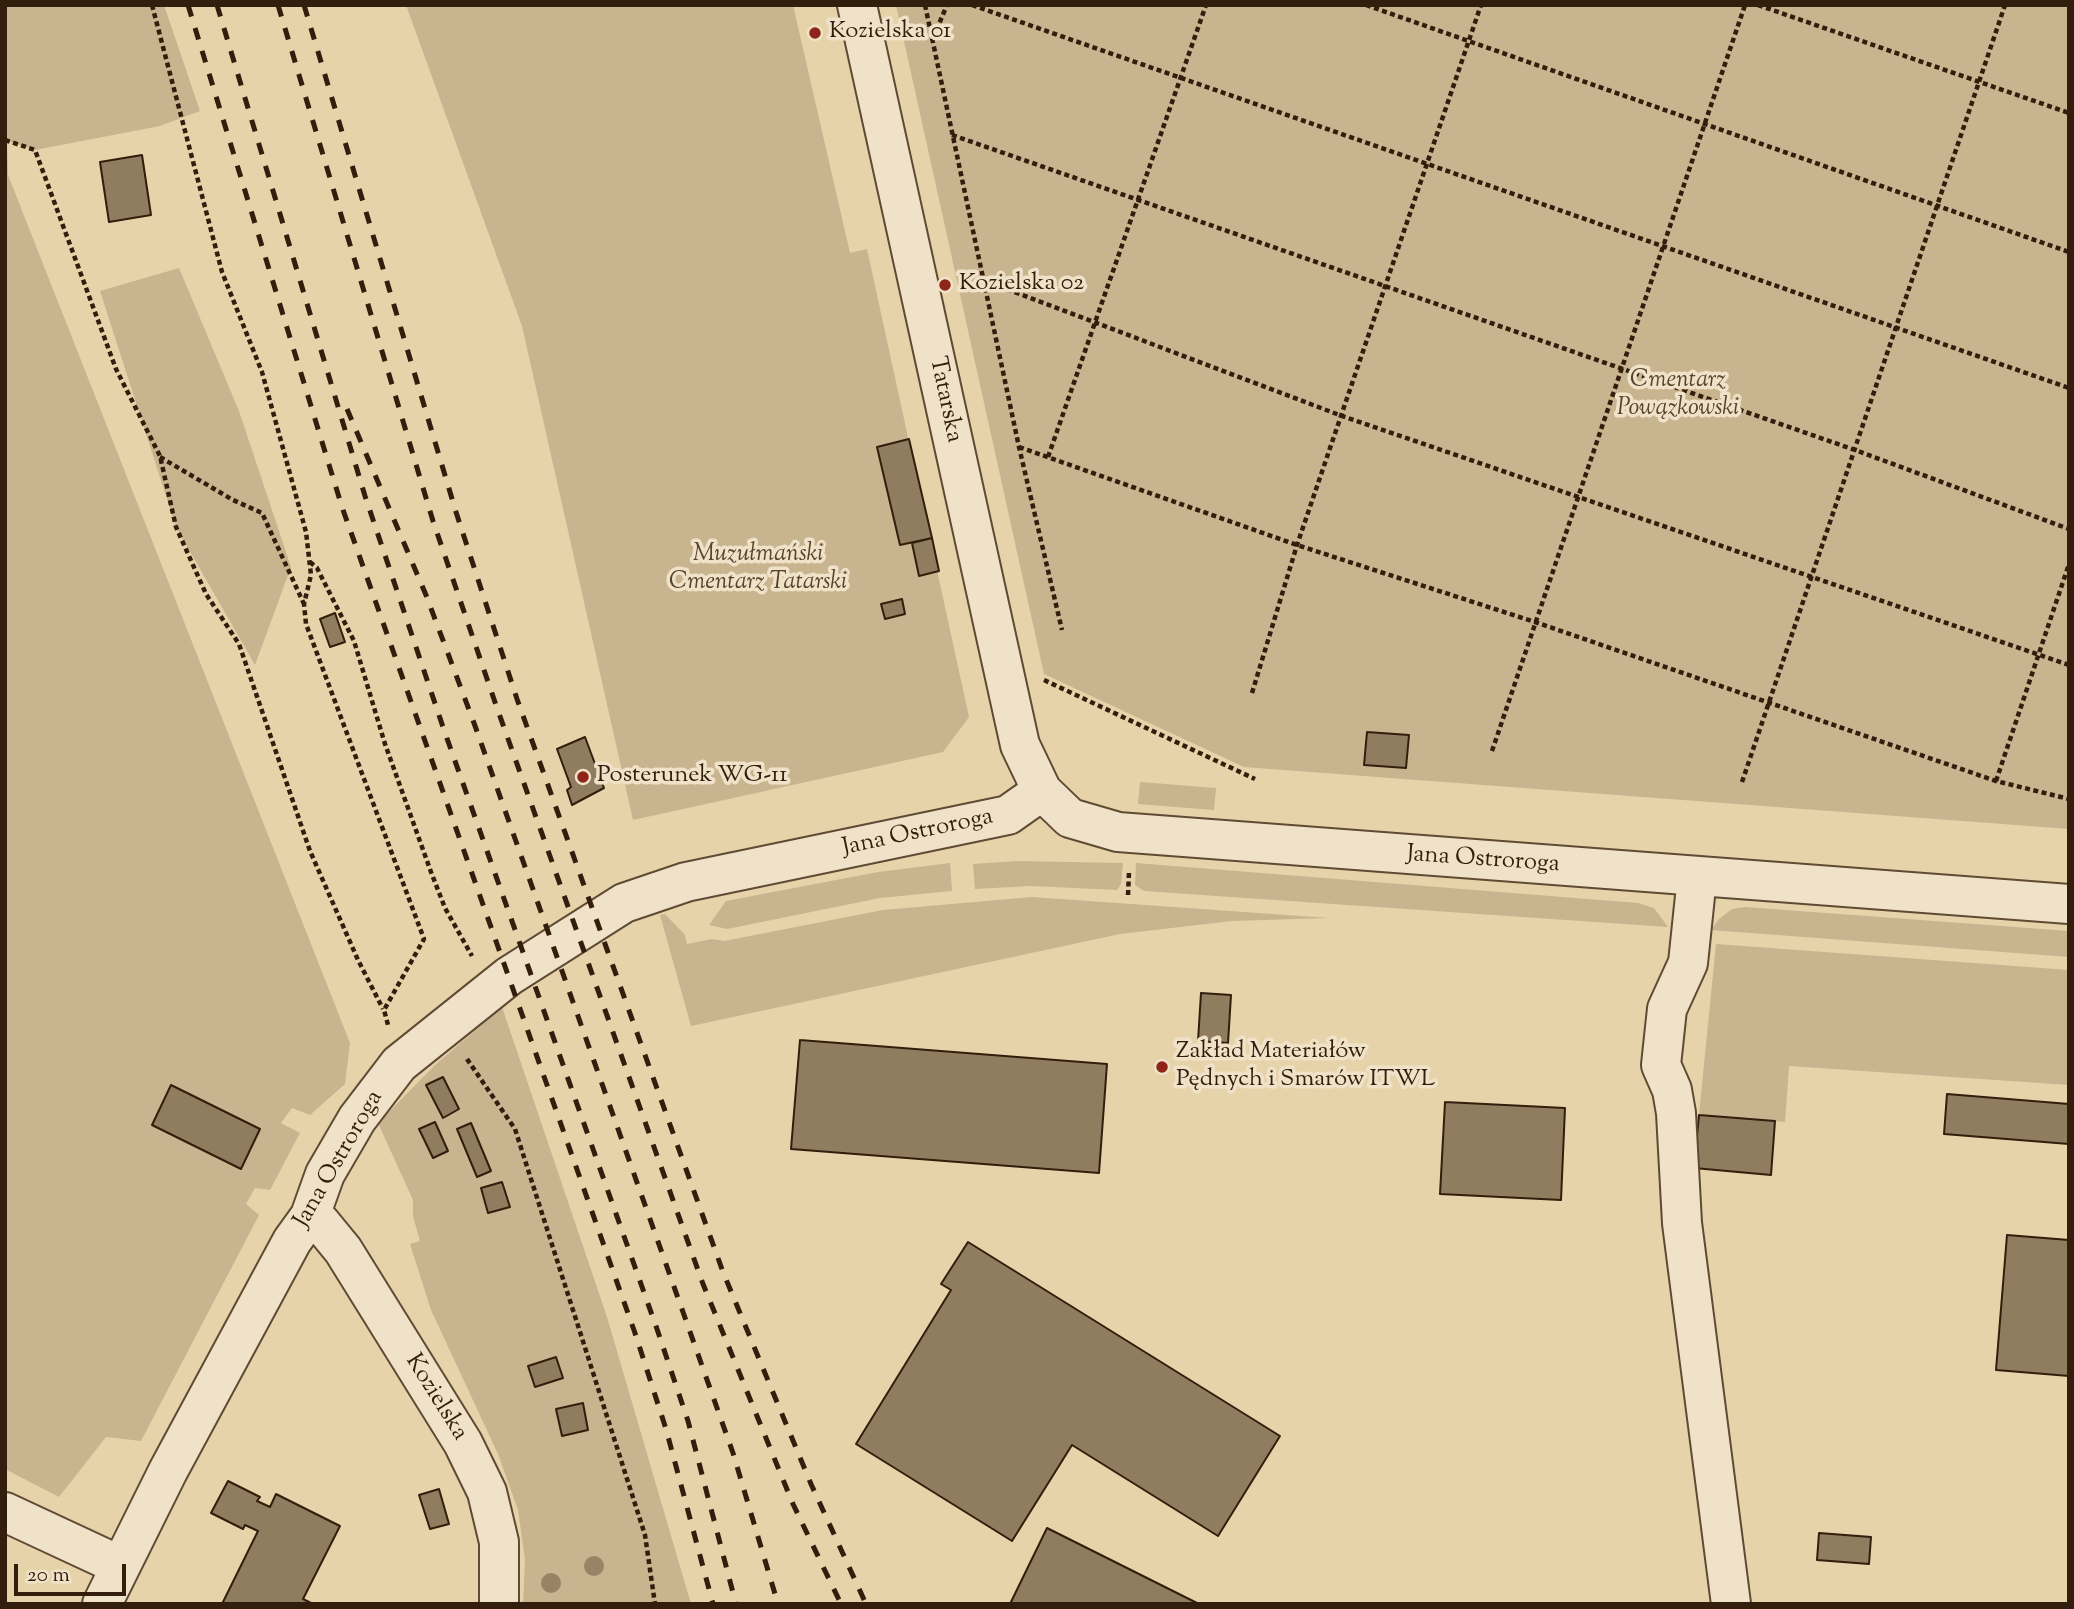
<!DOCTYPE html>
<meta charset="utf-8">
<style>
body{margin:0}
#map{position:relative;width:2074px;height:1609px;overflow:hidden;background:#e6d3aa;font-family:"Sorts Mill Goudy",serif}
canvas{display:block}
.frame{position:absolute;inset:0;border:7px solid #331d0c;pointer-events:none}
.scale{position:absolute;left:14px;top:1564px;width:112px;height:32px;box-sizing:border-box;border:4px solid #331d0c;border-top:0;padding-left:9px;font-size:21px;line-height:24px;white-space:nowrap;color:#331d0c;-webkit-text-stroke:5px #efe2c8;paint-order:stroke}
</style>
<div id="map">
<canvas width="2074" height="1609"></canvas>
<div class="frame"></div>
<div class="scale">20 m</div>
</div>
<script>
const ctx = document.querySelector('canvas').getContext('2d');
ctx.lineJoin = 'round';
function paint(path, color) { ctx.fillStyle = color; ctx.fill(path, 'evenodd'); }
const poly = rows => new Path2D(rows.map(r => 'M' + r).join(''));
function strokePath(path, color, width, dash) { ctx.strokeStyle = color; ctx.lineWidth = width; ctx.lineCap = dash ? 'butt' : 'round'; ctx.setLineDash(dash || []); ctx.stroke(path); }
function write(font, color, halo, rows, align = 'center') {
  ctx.font = font + ' "Sorts Mill Goudy",serif'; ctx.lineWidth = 7; ctx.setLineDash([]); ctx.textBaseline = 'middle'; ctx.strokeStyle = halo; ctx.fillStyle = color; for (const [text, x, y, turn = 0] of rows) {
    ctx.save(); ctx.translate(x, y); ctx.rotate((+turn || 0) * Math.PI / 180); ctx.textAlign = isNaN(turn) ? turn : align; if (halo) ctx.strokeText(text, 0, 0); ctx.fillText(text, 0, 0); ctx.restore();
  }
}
paint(poly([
 [5,5,164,5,200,111,160,126,35,150,7,141,8,175,350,1043,345,1084,310,1115,292,1108,281,1123,300,1133,270,1190,255,1188,246,1204,259,1215,141,1441,106,1437,59,1497,5,1469],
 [171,1085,260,1128,240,1168,152,1125],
 [406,5,793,5,850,253,867,249,969,717,943,752,633,820,522,326],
 [896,5,2069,5,2069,829,1244,767,1044,674],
 [179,268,239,411,291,567,255,665,176,527,100,291],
 [1140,782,1216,788,1214,810,1138,804],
 [1018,861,1123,863,1121,884,1117,890,1031,886,975,889,973,864],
 [950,863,952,891,880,898,727,929,709,925,726,901,878,872],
 [1136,863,1638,903,1654,908,1668,927,1144,891,1135,885],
 [1032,897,1329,918,1232,921,1120,934,691,1026,660,915,665,914,685,935,687,944,712,939,724,941,883,910],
 [1745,907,2069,931,2069,957,1711,930,1719,919,1732,909],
 [1716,944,2069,970,2069,1085,1789,1066,1785,1122,1699,1115],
 [502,1007,607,1317,691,1604,523,1604,525,1560,518,1510,498,1454,431,1310,410,1244,420,1241,413,1216,413,1200,378,1123,434,1066]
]), '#c8b48f');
const building = poly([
 [142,155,151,215,109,222,100,162,142,155],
 [909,439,932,538,900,545,877,447,909,439],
 [932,538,939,571,919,576,912,543,932,538],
 [902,599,905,614,885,619,881,604,902,599],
 [335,613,345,642,330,647,320,619,335,613],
 [1367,732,1409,735,1406,768,1364,765,1367,732],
 [585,737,604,788,572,805,567,790,571,787,557,749,585,737],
 [1201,993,1231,995,1228,1043,1198,1041,1201,993],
 [800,1040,1107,1064,1099,1173,791,1149,800,1040],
 [443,1077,459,1109,443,1118,426,1085,443,1077],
 [171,1085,260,1129,241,1169,152,1125,171,1085],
 [1947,1094,2069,1104,2069,1144,1944,1134,1947,1094],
 [1445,1102,1565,1108,1561,1200,1440,1194,1445,1102],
 [1699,1115,1775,1121,1771,1175,1694,1168,1699,1115],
 [435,1122,448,1151,433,1158,419,1129,435,1122],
 [471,1123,491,1171,477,1177,457,1129,471,1123],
 [502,1182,510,1207,488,1213,481,1188,502,1182],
 [2007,1235,2069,1240,2069,1376,1996,1370,2007,1235],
 [968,1242,1280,1436,1218,1536,1072,1445,1012,1541,856,1444,951,1290,941,1284,968,1242],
 [556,1357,563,1378,535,1387,528,1366,556,1357],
 [583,1403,588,1430,562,1436,556,1409,583,1403],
 [228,1481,260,1497,257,1501,270,1507,276,1494,340,1526,303,1599,313,1604,222,1604,258,1531,245,1525,243,1529,211,1513,228,1481],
 [439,1489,449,1524,430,1529,419,1495,439,1489],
 [1047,1528,1199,1604,1010,1604,1047,1528],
 [1819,1533,1871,1537,1869,1564,1817,1560,1819,1533]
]);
paint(building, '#907c5e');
strokePath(building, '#331d0c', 2);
const minor = poly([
 [857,5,1020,745,1042,791,1070,818,1118,832,2069,904],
 [1697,877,1688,963,1667,1009,1661,1065,1672,1090,1676,1113,1682,1223,1731,1604],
 [310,1216,320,1222,343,1250,463,1443,487,1492,499,1542,499,1604],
 [5,1512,121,1566],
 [102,1604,168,1471,292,1241,310,1216,325,1174,357,1119,399,1064,509,976,624,903,686,882,1008,815,1042,791]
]);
strokePath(minor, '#604a34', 42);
strokePath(poly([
 [152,5,222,272,262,372,306,532,311,575,304,604,306,624,424,939,384,1010,388,1025],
 [925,5,1019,447,1062,630],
 [972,5,2069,388],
 [1366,5,2069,252],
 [1758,5,2069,113],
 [933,38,947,5],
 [952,135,1855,450,2069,529],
 [5,140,35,150,116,369,160,456,176,527,206,594,239,644,310,851,358,960,383,1009],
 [983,280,1342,416,2069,665],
 [1019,447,1297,545,1535,622,1996,781,2069,799],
 [160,457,233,500,262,513,304,604],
 [1048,457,1206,5],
 [310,562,317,568,354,641,385,744,431,872,445,908,472,956],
 [1044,680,1255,779],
 [1252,693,1297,545,1481,5],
 [1492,751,1745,5],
 [1996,781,2069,564],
 [1742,782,2005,5],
 [1128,895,1129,872],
 [467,1059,515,1129,645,1535,655,1604]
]), '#331d0c', 4.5, [5, 3.5]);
strokePath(minor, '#efe2c8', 38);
strokePath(poly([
 [188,5,342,507,635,1333,666,1429,713,1604],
 [217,5,365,496,444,730,657,1329,688,1421,736,1604],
 [278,5,433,521,497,708,703,1284,793,1504,841,1604],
 [304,5,456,512,517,699,723,1272,811,1484,866,1604],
 [347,409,426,595,474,723,733,1453,778,1604]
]), '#331d0c', 5, [12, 12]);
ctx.fillStyle = '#988465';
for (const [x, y] of [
 [594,1566],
 [551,1583]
]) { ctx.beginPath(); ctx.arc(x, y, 10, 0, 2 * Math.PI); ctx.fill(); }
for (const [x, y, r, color] of [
 [815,33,7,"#8f2418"],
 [945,285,7,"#8f2418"],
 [583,777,7,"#8f2418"],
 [1162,1067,7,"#8f2418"]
]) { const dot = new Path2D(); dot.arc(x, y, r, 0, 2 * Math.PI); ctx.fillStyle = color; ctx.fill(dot); strokePath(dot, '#efe2c8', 2.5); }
write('24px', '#331d0c', '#efe2c8', [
 ["Kozielska 01",829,33],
 ["Kozielska 02",959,285],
 ["Posterunek WG-11",597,777],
 ["Zakład Materiałów",1176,1053],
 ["Pędnych i Smarów ITWL",1176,1081]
], 'left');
write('italic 24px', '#58432d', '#efe2c8', [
 ["Cmentarz",1678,382],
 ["Powązkowski",1678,410],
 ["Muzułmański",758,556],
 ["Cmentarz Tatarski",758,584]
]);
write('24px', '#331d0c', '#efe2c8', [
 ["Tatarska",944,400,78],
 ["Jana Ostroroga",918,834,-12],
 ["Jana Ostroroga",1483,861,4],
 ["Jana Ostroroga",340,1160,-60],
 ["Kozielska",435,1398,58]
]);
</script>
